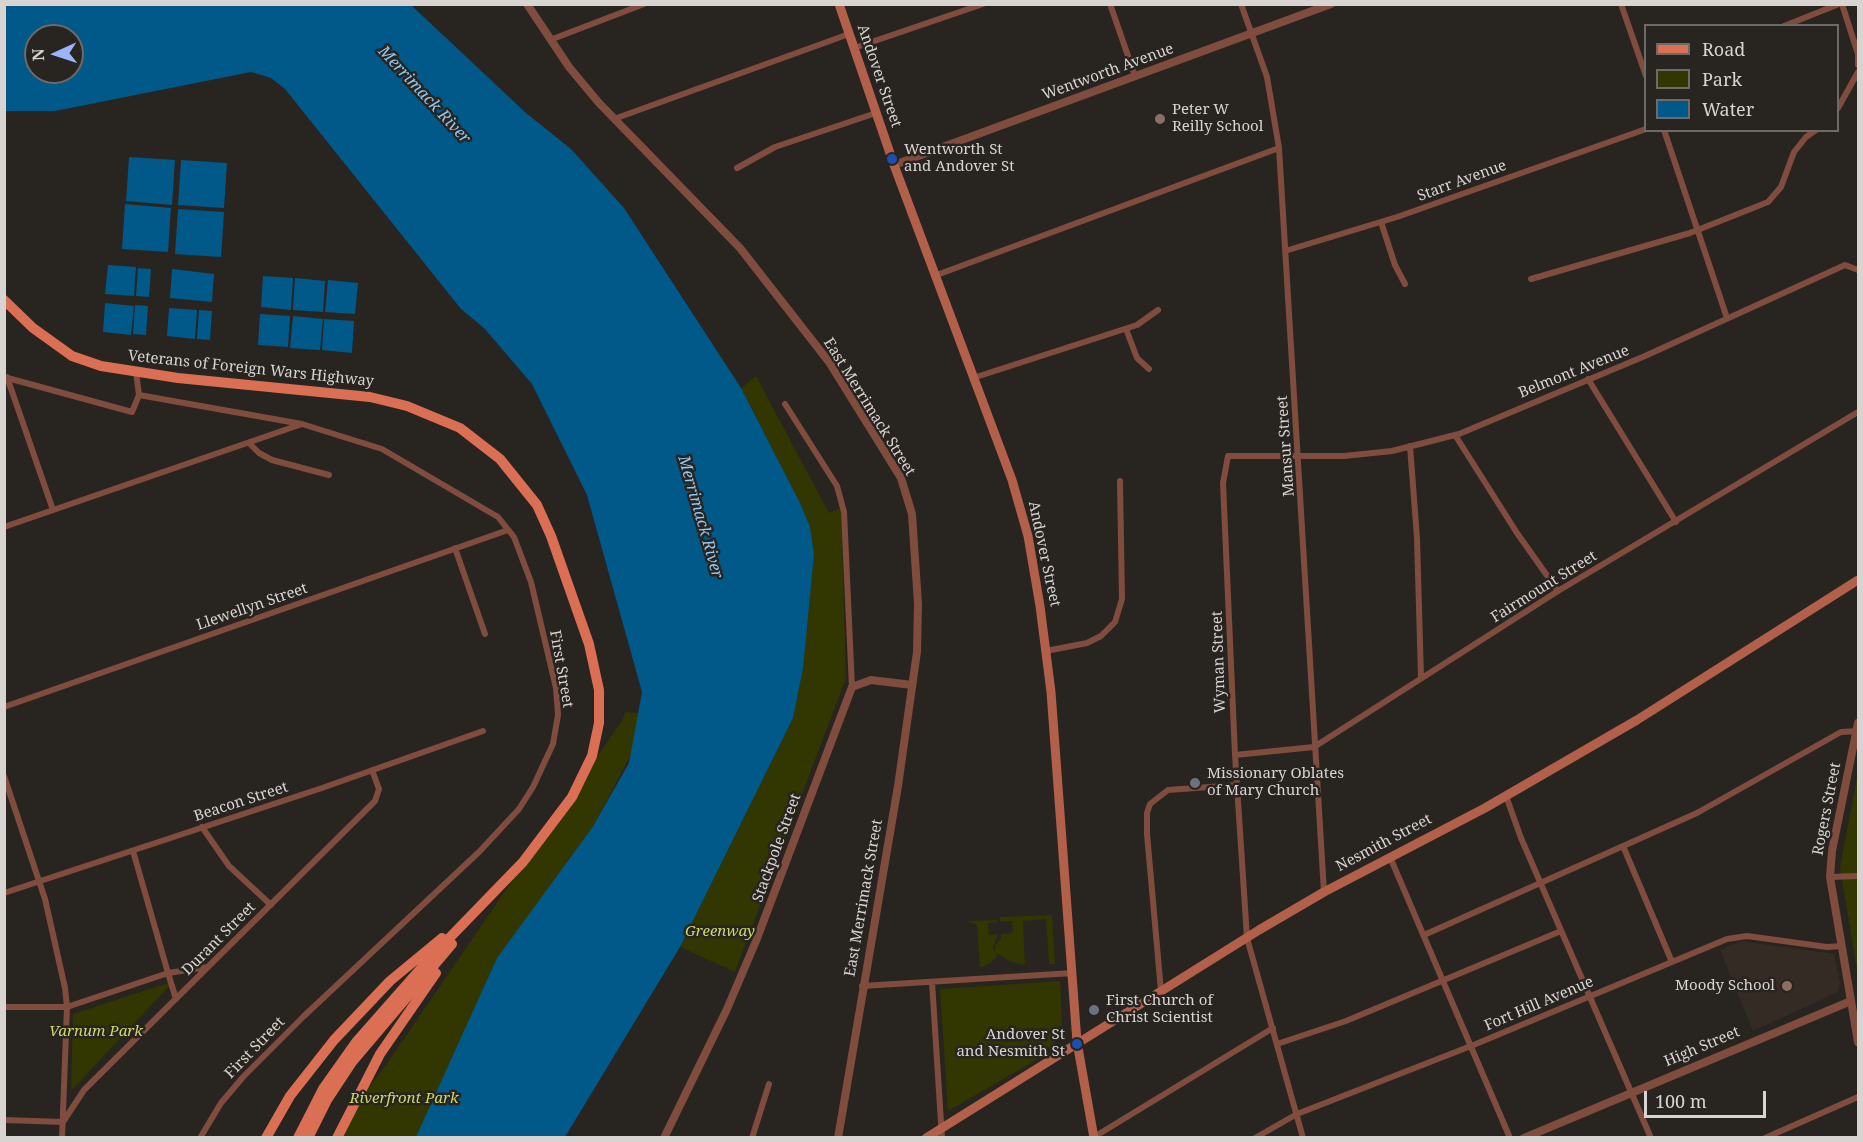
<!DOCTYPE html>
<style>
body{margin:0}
#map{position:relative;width:1863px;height:1142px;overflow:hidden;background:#282420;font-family:"Noto Serif",serif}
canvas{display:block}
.frame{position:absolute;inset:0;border:6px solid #d7d4d2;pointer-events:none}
.legend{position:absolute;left:1644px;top:24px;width:195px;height:108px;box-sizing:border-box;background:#282420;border:2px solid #6e6a67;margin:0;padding:8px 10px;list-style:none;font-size:18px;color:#d7d4d2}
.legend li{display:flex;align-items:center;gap:12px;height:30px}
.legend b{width:30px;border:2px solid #6e6a67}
.north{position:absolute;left:24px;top:24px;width:60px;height:60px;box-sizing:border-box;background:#282420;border:2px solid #6e6a67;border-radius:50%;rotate:267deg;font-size:16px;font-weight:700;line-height:24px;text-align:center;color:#d7d4d2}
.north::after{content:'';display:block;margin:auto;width:21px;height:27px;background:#9cb4fd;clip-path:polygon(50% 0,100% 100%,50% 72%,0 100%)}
.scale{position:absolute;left:1644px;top:1091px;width:122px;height:27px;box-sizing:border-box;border:3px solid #d7d4d2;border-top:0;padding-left:8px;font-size:18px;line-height:21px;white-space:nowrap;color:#d7d4d2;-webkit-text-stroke:4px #282420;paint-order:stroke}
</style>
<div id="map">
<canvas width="1863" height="1142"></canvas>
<div class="frame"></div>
<ul class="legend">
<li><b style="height:8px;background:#db6f54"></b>Road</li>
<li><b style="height:16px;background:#323600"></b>Park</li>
<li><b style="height:16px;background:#005989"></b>Water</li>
</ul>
<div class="north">N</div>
<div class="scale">100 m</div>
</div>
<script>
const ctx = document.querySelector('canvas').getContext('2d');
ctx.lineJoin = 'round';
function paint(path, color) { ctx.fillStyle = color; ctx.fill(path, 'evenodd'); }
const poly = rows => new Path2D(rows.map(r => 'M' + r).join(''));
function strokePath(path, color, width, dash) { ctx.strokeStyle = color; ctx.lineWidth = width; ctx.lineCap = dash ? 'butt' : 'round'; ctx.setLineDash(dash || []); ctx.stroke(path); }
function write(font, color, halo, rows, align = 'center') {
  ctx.font = font + ' "Noto Serif",serif'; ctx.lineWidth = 5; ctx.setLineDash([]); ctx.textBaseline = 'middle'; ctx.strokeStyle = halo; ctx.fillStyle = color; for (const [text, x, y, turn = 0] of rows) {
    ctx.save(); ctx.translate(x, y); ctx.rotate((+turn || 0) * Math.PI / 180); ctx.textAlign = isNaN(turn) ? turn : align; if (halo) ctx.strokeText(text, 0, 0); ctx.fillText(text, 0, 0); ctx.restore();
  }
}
paint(poly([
 [1741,941,1834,954,1840,983,1838,992,1753,1031,1720,950]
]), '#342b24');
paint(poly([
 [756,376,829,513,841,508,846,678,735,972,680,947,793,718,799,501,741,388],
 [625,712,648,714,644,730,429,1137,337,1138,341,1124,388,1062,623,719],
 [1858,773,1858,975,1840,867],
 [1052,915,1055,964,1049,964,1046,919,1023,921,1025,965,1011,962,995,952,995,945,1001,939,1001,934,1013,933,1012,921,1000,922,1000,917],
 [997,920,997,922,988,923,989,935,998,934,993,948,997,956,991,963,980,968,977,925,967,921],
 [174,981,71,1091,73,1014],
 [1060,981,1062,1024,1056,1039,1045,1055,948,1111,940,989]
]), '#323600');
paint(poly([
 [5,4,411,5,526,113,571,149,624,208,741,388,799,501,810,527,814,554,803,668,793,718,680,947,565,1137,416,1137,497,958,592,828,629,763,642,692,587,495,532,384,484,328,461,309,285,89,271,78,251,72,55,111,5,111],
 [36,36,72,36,72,72,36,72],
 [129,157,175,160,172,205,126,201],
 [181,160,227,163,224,208,178,205],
 [125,204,171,208,168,252,122,249],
 [178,209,224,212,221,257,175,254],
 [108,265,136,267,134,296,105,294],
 [138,268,151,269,149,297,136,296],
 [172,269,214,274,212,302,170,298],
 [263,276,293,278,291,310,261,307],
 [295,278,325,281,323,312,293,310],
 [328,280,358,283,355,314,325,312],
 [105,303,134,306,131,335,103,332],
 [135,305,148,306,146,335,133,334],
 [169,308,197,310,195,339,167,336],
 [199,310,212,311,210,340,197,339],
 [260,314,290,316,288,347,258,345],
 [293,316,323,319,320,350,290,348],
 [324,319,354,321,352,353,322,350]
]), '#005989');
strokePath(poly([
 [1110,4,1135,76],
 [1241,4,1267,77,1279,148,1324,892],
 [1621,4,1646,76],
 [1842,4,1858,54,1858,65],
 [1784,26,1839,4],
 [550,40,644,4],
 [854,48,983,4],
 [1838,108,1858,72],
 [614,119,849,34],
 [1664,130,1727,318],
 [737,168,775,147,876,113],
 [1381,222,1395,265,1405,284],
 [1285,251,1397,217,1646,129],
 [934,276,1279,148],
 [1531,279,1690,233,1768,202,1781,187,1794,152,1806,137,1816,130],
 [1126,329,1137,358,1149,369],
 [4,377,132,412,139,395,136,372],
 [7,377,53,510],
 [973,378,1137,325,1158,310],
 [1588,379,1676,522],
 [139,395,302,424,382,449,498,517,514,537,531,582,556,688,558,715,553,744,533,787,519,809,479,852,304,1016,243,1077,221,1103,200,1138],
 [785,404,837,486,844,512,852,687],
 [1455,435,1517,533,1558,591],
 [249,443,259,453,272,460,329,475],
 [1410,446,1417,538,1421,677],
 [4,527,302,424],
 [455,548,485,634],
 [1046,651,1087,643,1101,636,1115,622,1122,599,1120,481],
 [4,707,508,530],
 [1235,755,1314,747,1558,591,1858,412],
 [4,776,45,899,65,988,67,1007,62,1138],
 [1506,796,1521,838,1651,1138],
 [202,827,229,866,271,905],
 [1623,846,1672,962],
 [133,851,168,973,208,967],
 [1390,857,1510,1138],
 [1830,877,1858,876],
 [4,893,322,788,483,731],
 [1424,935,1697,813,1841,732,1858,731],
 [932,982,942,1138],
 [862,986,1073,973],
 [1161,991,1147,834,1147,813,1150,804,1168,790,1237,785],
 [4,1007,67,1007,168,973,176,999],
 [1277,1044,1346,1021,1561,931],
 [4,1120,63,1122,84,1090,375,801,379,789,372,770],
 [1094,1137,1273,1028],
 [752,1138,769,1084],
 [1255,1138,1297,1114,1471,1046,1727,939,1747,936,1827,947,1842,946],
 [1303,1138,1247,938,1235,755,1223,483,1228,456,1344,456,1392,451,1459,434,1645,356,1845,265,1858,270],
 [1765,1138,1858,1097]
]), '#804c3e', 6);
strokePath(poly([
 [527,4,569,67,599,103,740,248,829,362,901,478,912,514,918,604,917,652,898,786,838,1138],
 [894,165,1331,4],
 [1858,723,1832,851,1830,877,1858,1042],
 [664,1138,727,1009,756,941,852,687,871,680,912,685],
 [1524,1138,1851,1001]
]), '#804c3e', 8);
strokePath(poly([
 [839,4,894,165,1012,480,1028,536,1040,606,1051,692,1077,1042,1094,1138],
 [926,1138,1259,930,1324,892,1485,808,1637,720,1858,580]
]), '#b3604b', 9);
strokePath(poly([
 [4,300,33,328,72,356,101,366,178,378,370,397,407,406,460,428,500,459,537,505,551,536,589,644,599,690,599,723,592,756,572,797,523,862,431,957,357,1041,323,1089,298,1138],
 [266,1138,290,1096,334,1040,390,981,442,938],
 [308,1138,327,1100,352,1062,452,944],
 [337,1138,380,1054,436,973]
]), '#db6f54', 10);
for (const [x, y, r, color] of [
 [1160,119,6,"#8d6e63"],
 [892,159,6,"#1a4fb4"],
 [1195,783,6,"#6b7280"],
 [1787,986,6,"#8d6e63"],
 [1094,1010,6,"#6b7280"],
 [1077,1044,6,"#1a4fb4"]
]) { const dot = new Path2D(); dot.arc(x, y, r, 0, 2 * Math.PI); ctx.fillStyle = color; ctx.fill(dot); strokePath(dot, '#282420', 2); }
write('15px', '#d7d4d2', '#282420', [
 ["Wentworth Avenue",1108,72,-20],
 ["Andover Street",879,76,71],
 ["Starr Avenue",1462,181,-20],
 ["Veterans of Foreign Wars Highway",251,369,6],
 ["Belmont Avenue",1574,372,-22],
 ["East Merrimack Street",869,407,58],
 ["Mansur Street",1286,446,-94],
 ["Andover Street",1044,554,78],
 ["Fairmount Street",1544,587,-32],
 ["Llewellyn Street",252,607,-19],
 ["Wyman Street",1219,662,-92],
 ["First Street",561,669,80],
 ["Beacon Street",241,802,-18],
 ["Rogers Street",1827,809,-79],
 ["Nesmith Street",1384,843,-28],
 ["Stackpole Street",777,848,-70],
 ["East Merrimack Street",864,898,-80],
 ["Durant Street",219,939,-45],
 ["Fort Hill Avenue",1539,1004,-23],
 ["High Street",1702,1047,-23],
 ["First Street",255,1048,-46]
]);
write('15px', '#d7d4d2', '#282420', [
 ["Peter W",1172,110],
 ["Reilly School",1172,127],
 ["Wentworth St",904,150],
 ["and Andover St",904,167],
 ["Missionary Oblates",1207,774],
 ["of Mary Church",1207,791],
 ["Moody School",1775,986,"right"],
 ["First Church of",1106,1001],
 ["Christ Scientist",1106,1018],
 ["Andover St",1065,1035,"right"],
 ["and Nesmith St",1065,1052,"right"]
], 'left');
write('italic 15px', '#ced96a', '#282420', [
 ["Greenway",720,932],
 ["Varnum Park",96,1032],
 ["Riverfront Park",404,1099]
]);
write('italic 16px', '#91c7f1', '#282420', [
 ["Merrimack River",424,95,47],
 ["Merrimack River",700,517,74]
]);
</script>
